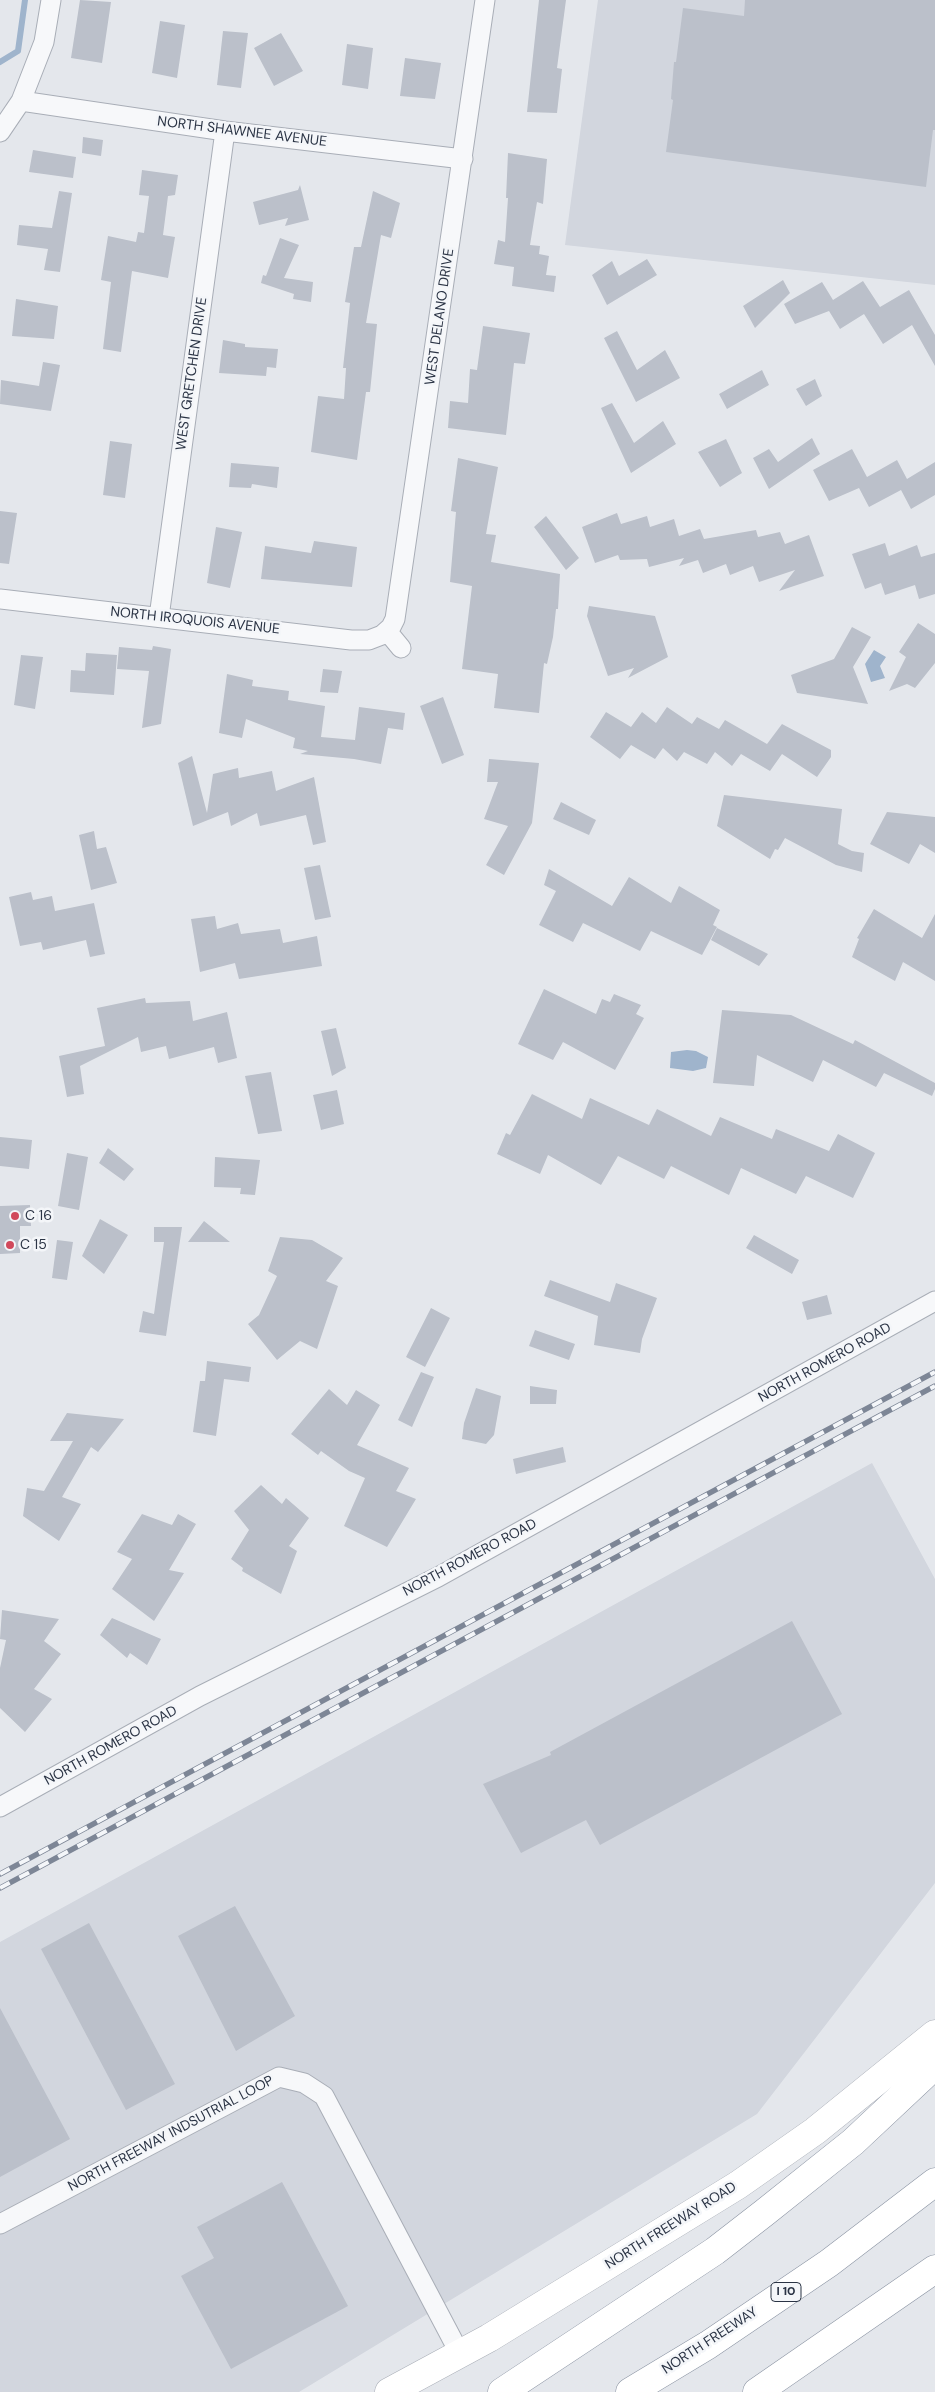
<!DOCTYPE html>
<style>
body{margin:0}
canvas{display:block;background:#e4e7ec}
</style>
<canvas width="935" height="2392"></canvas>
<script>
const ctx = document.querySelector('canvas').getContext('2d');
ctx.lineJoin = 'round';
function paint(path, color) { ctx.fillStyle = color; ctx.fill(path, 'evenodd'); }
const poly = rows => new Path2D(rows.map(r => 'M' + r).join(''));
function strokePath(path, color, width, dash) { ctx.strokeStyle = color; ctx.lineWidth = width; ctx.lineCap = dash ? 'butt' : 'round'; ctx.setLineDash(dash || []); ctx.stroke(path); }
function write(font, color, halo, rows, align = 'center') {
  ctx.font = font + ' "DM Sans",sans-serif'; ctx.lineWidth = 5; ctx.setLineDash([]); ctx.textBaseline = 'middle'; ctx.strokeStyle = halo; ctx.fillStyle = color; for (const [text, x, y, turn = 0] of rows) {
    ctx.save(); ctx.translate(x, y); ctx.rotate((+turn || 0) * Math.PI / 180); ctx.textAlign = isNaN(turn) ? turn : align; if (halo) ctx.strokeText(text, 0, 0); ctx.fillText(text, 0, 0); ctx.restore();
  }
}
paint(poly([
 [598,0,935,0,935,285,565,245],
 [872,1463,935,1579,935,1883,757,2114,299,2392,0,2392,0,1942]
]), '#d2d6de');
paint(poly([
 [874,650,886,657,880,666,885,678,871,682,865,664],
 [687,1050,696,1051,708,1057,706,1068,693,1071,670,1068,671,1052]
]), '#9fb4cc');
strokePath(poly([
 [0,62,18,51,25,0]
]), '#9fb4cc', 6);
paint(poly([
 [80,0,111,2,102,63,71,58],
 [539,0,566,0,557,68,562,69,557,113,527,112],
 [745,0,935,0,935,130,933,130,926,187,666,152,673,100,671,99,674,62,676,62,683,8,744,16],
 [160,21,185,25,177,78,152,73],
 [223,31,248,33,241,88,217,85],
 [281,33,303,71,274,86,254,48],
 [347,44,373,48,368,89,342,85],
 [405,58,441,63,435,99,400,96],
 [83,137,103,140,101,156,82,153],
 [33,150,76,157,73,178,29,172],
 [508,153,547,159,543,204,537,202,530,245,540,246,539,254,549,256,546,275,556,276,554,292,512,286,514,267,494,264,498,240,505,242,508,198,506,198],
 [142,170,178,175,175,195,168,196,163,235,175,237,168,278,132,271,121,352,103,349,111,282,101,280,108,236,136,242,138,232,144,233,149,196,139,195],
 [300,185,309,220,285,226,288,218,259,225,253,202,298,190],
 [59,191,72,193,60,272,44,270,48,249,17,245,19,225,52,228],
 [373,191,400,203,391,238,381,235,366,323,377,324,370,392,366,392,357,460,311,452,318,396,344,399,346,368,343,368,350,303,345,302,354,247,361,247],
 [280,238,299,245,284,278,313,282,311,302,293,299,294,294,261,283,263,275,266,276],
 [647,259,657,275,607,305,592,275,612,261,619,276],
 [783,280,790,293,755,328,743,306],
 [863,281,880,307,909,290,935,335,935,366,912,325,883,344,864,314,840,329,829,311,795,324,784,304,822,282,833,300],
 [16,299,58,306,54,339,12,336],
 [483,326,530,333,525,364,514,363,506,435,448,428,450,401,468,403,470,369,477,370],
 [617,331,637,370,665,350,680,378,636,402,604,338],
 [223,340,245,344,245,347,278,349,276,368,267,367,266,376,219,373],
 [43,362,60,365,51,411,0,404,1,380,39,386],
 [762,370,769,385,727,409,719,394],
 [815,379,822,396,806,406,796,389],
 [612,403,634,443,663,421,676,444,631,473,601,408],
 [812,438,820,454,769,489,753,458,769,449,778,462],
 [726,439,742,473,720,487,698,452],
 [110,441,132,444,125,498,103,495],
 [852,449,867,477,897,460,907,479,935,462,935,495,911,509,901,490,869,507,859,488,829,501,813,470],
 [458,458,498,467,486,534,496,535,491,562,560,574,558,609,556,609,553,637,547,664,544,663,539,713,494,708,498,674,462,669,472,586,450,582,456,512,451,511],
 [231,463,279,467,277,488,252,484,251,488,229,487],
 [0,511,17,513,9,564,0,563],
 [617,513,621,524,647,516,650,527,674,519,679,536,700,529,704,539,756,530,758,537,780,532,785,544,809,535,824,576,779,591,795,570,759,582,753,566,730,575,726,564,703,573,698,560,679,566,684,558,649,567,647,559,620,560,618,555,595,563,582,527],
 [546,516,579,558,566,570,534,527],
 [216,527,242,532,230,588,207,583],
 [314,541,357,547,352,587,261,579,265,546,311,553],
 [885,543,889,556,917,545,921,557,935,553,935,594,919,599,915,585,885,595,881,583,865,589,852,554],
 [589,606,655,616,668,657,628,678,634,668,608,676,587,616],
 [918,623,935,634,935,663,915,688,907,684,889,691,906,657,899,652],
 [852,627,871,637,853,667,868,704,797,693,791,675,834,659],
 [153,646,171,649,161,724,142,728,149,671,117,669,119,647,152,650],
 [86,653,117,655,114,695,70,692,71,670,85,671],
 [21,655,43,657,35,709,14,705],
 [323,669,342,671,338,693,320,692],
 [227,674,253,680,252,686,289,691,288,700,325,706,321,737,355,740,359,707,405,713,403,730,388,728,381,764,354,759,300,754,308,751,293,748,295,738,246,719,242,738,219,733],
 [443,697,464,755,442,764,420,706],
 [667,707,692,724,697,717,719,729,725,720,767,744,782,724,831,750,831,757,817,777,782,754,770,771,741,754,732,766,715,752,707,764,684,752,677,761,663,748,655,759,631,745,620,759,590,737,606,712,631,727,642,712,656,723],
 [192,756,207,813,213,774,238,768,239,778,272,771,276,791,314,777,326,842,313,845,306,815,260,826,257,813,231,826,228,812,193,826,178,763],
 [489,759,539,763,532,823,504,875,486,865,508,826,484,819,498,782,487,782],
 [724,795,842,809,838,844,852,851,864,853,862,872,836,865,785,838,778,850,775,849,770,859,717,826],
 [561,802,596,820,589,835,553,819],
 [887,812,935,817,935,853,920,844,909,864,870,844],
 [94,831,97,849,106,847,117,883,91,890,79,835],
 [320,865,331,917,315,920,304,868],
 [549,869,612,906,629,877,671,903,679,886,720,910,713,925,717,927,702,955,651,931,640,951,583,923,573,942,539,925,556,891,544,885],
 [31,892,33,900,52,896,55,911,94,903,105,954,90,957,86,940,43,950,41,942,20,946,9,897],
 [874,909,922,938,935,914,935,981,903,962,895,981,852,957,859,939,857,938],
 [215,916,217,929,238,923,241,934,280,929,283,943,317,936,322,966,239,979,235,963,200,972,191,919],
 [717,928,768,954,759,966,711,940],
 [544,989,596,1014,602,999,610,1002,614,994,641,1005,636,1014,644,1018,615,1070,563,1042,553,1060,518,1044],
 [145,998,146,1003,190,1001,193,1021,227,1012,237,1058,218,1063,214,1047,169,1059,166,1046,141,1052,138,1037,80,1066,84,1094,67,1097,59,1056,105,1046,97,1008],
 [722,1010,791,1015,853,1044,855,1040,935,1083,935,1089,932,1096,884,1073,876,1087,823,1060,813,1082,757,1055,754,1086,713,1083],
 [336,1028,346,1068,332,1076,321,1031],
 [271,1072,282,1131,258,1134,245,1076],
 [337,1090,344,1124,321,1130,313,1095],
 [532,1094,582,1119,590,1098,649,1125,657,1109,711,1136,720,1117,772,1139,776,1129,829,1151,838,1134,875,1153,853,1198,806,1176,796,1194,741,1168,729,1195,671,1166,664,1179,618,1156,601,1185,548,1155,540,1174,497,1154,506,1133,510,1135],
 [0,1137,32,1140,29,1169,0,1166],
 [108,1148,134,1169,124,1181,99,1163],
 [67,1153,88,1157,79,1210,58,1206],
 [215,1157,260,1160,255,1195,240,1194,241,1188,214,1187],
 [30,1205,31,1226,20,1226,20,1253,0,1254,0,1206],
 [100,1219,128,1235,104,1274,82,1256],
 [204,1221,230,1242,188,1242],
 [154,1227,182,1227,166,1336,139,1332,143,1311,154,1314,164,1242,154,1242],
 [754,1235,799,1260,792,1274,746,1248],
 [280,1237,312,1240,343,1258,326,1281,338,1286,317,1349,300,1341,277,1360,248,1324,259,1315,277,1276,268,1271],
 [57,1240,73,1242,67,1280,52,1278],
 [550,1280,610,1302,616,1283,657,1298,642,1339,640,1353,594,1345,598,1316,544,1296],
 [827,1295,832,1314,807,1320,802,1302],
 [431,1308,450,1318,425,1367,406,1357],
 [535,1330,575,1344,569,1360,529,1346],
 [207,1361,251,1367,249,1382,224,1379,216,1436,193,1432,200,1381,205,1381],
 [421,1372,434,1377,412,1427,398,1420],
 [530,1386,557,1390,556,1404,530,1404],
 [476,1388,501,1396,494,1435,486,1444,462,1439,464,1423],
 [329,1389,347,1405,356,1390,380,1405,357,1445,409,1468,396,1491,416,1499,387,1547,344,1526,365,1478,349,1471,321,1451,318,1455,291,1434],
 [67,1413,124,1419,98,1452,91,1447,62,1497,81,1504,59,1541,23,1516,27,1488,44,1491,73,1441,50,1441],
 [563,1447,566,1462,516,1474,513,1459],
 [261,1485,282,1504,286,1498,309,1518,289,1546,297,1551,281,1594,242,1571,243,1568,231,1559,249,1530,234,1511],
 [142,1514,172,1525,178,1514,196,1524,169,1570,184,1573,154,1621,112,1589,132,1559,117,1552],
 [2,1610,59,1619,44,1641,61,1654,34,1689,52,1699,25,1732,0,1708,0,1668,6,1640,0,1639],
 [112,1618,161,1639,147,1665,130,1653,127,1658,100,1635],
 [792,1621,842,1714,600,1845,586,1820,521,1853,483,1784,551,1755,550,1752],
 [235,1906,295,2016,236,2051,178,1936],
 [89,1923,175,2084,126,2110,41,1949],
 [0,2008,70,2139,0,2177],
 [282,2182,348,2306,231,2369,181,2276,214,2258,197,2227]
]), '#bbc0ca');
const street = poly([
 [21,101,225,131,463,159],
 [0,132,21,101,44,42,51,0],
 [0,599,351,640,369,640,382,635,391,627,395,619,485,0],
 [159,617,225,131],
 [387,631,401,648],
 [0,1807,200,1696,438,1577,935,1301],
 [0,2224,279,2077,304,2083,324,2096,460,2354]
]);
const secondary = poly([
 [389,2392,489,2338,738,2185,815,2131,935,2034]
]);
const highway = poly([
 [502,2392,715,2251,764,2213,853,2142,935,2065],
 [630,2392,708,2345,829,2263,935,2182],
 [757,2392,935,2269]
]);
strokePath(street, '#a9aeb7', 21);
strokePath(secondary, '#a9aeb7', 29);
strokePath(highway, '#8b94a3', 29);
strokePath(street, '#f7f8fa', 19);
strokePath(secondary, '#fff', 28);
strokePath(highway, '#fff', 28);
const rail = poly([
 [0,1874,935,1372],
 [0,1888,935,1386]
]);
strokePath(rail, '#7d8696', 5.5);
strokePath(rail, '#f4f6f9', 4, [11]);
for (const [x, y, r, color] of [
 [15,1216,5,"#d1495b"],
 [10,1245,5,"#d1495b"]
]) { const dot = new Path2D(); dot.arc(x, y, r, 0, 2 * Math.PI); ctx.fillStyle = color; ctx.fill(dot); strokePath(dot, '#f4f6f9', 2); }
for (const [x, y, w] of [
 [786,2292,30]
]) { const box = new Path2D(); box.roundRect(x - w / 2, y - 9.5, w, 19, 4); ctx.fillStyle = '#f4f6f9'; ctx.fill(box); strokePath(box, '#2b3445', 1); }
write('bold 12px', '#2b3445', null, [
 ["I 10",786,2292]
]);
write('14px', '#2b3445', '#f4f6f9', [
 ["NORTH SHAWNEE AVENUE",242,132,7],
 ["WEST DELANO DRIVE",440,317,-82],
 ["WEST GRETCHEN DRIVE",192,374,-82],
 ["NORTH IROQUOIS AVENUE",195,621,6],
 ["NORTH ROMERO ROAD",825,1363,-29],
 ["NORTH ROMERO ROAD",470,1558,-28],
 ["NORTH ROMERO ROAD",111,1746,-29],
 ["NORTH FREEWAY INDSUTRIAL LOOP",171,2134,-28],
 ["NORTH FREEWAY ROAD",671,2226,-32],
 ["NORTH FREEWAY",710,2341,-33]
]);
write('14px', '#2b3445', '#f4f6f9', [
 ["C 16",25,1216],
 ["C 15",20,1245]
], 'left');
</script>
